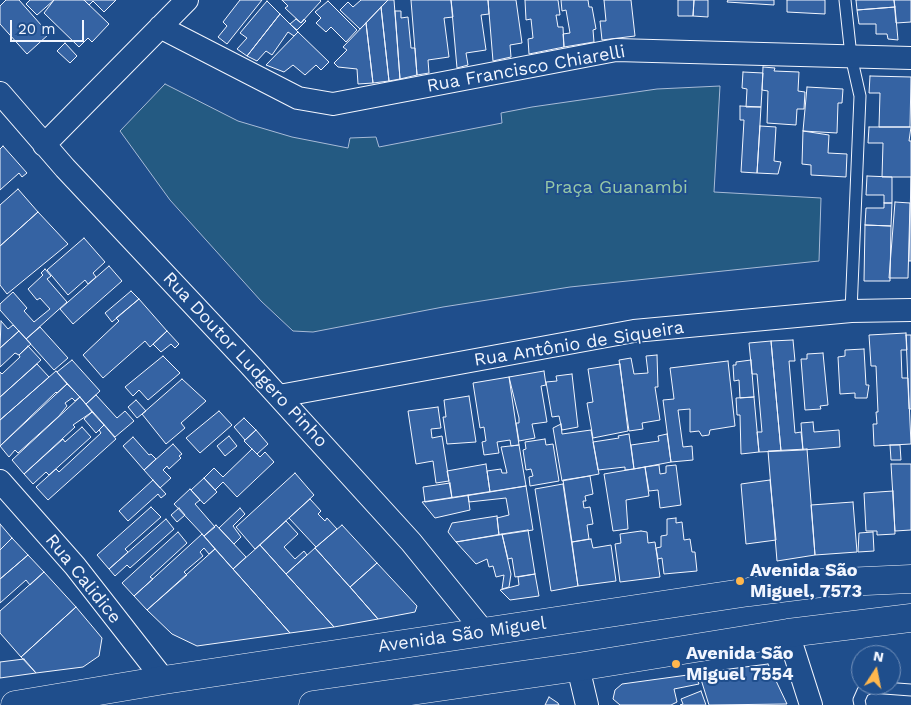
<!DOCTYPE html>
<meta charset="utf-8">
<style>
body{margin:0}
#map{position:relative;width:911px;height:705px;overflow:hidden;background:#1f4e8c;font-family:"Work Sans",sans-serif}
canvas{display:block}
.north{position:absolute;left:851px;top:645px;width:50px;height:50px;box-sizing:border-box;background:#1f4e8c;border:1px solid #7391ba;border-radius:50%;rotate:11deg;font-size:14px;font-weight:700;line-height:20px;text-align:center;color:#f2f6ff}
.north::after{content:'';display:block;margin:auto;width:18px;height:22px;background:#ffb74d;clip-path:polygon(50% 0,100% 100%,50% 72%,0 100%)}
.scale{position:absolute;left:10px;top:20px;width:74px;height:22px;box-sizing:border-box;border:2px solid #f2f6ff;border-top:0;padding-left:6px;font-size:15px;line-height:18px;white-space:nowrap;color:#f2f6ff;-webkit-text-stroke:4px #1f4e8c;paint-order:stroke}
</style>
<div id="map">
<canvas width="911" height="705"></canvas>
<div class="north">N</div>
<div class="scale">20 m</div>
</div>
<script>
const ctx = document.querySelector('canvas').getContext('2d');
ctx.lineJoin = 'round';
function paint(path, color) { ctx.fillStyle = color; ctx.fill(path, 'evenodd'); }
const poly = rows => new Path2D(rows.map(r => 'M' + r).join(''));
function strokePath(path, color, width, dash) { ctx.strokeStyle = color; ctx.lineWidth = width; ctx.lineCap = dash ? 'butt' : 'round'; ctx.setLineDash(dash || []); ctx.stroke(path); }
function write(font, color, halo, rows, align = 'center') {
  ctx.font = font + ' "Work Sans",sans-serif'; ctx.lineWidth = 4; ctx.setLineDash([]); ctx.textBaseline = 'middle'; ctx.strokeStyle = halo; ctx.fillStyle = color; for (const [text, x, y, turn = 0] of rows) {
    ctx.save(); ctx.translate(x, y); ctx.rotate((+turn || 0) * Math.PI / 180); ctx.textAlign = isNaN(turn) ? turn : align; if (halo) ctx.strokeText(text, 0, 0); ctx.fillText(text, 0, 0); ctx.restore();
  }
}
const green = poly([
 [165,84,238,121,292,137,348,148,350,138,376,137,379,147,502,123,501,113,532,107,657,89,720,86,714,192,821,198,819,261,570,287,443,307,313,332,293,331,261,301,170,200,120,131,165,84]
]);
paint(green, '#245a82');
strokePath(green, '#a8bbd7', 1);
const building = poly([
 [6,0,19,0,49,34,27,54,0,24,0,6,6,0],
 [30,0,54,0,37,15,26,4,30,0],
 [54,0,84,0,109,24,92,42,88,38,79,47,44,13,54,0],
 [84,0,116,0,104,12,93,1,89,5,84,0],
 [240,0,262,0,227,44,218,37,227,26,223,22,240,0],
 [282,0,320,0,321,1,301,23,285,8,288,6,282,0],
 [361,0,388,0,360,29,340,10,348,2,353,7,361,0],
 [388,0,394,0,400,79,389,81,381,7,388,0],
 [411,0,451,0,453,17,444,18,449,57,428,60,429,73,417,75,411,0],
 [451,0,488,0,489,14,481,15,486,50,466,53,468,65,457,68,451,0],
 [488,0,516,0,522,43,510,45,511,57,493,61,488,0],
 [525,0,558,0,560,15,556,15,558,27,563,27,564,47,529,54,528,39,533,38,531,19,526,20,525,0],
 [561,0,588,0,589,7,592,7,596,29,593,30,594,42,564,47,563,34,570,33,566,10,562,11,561,0],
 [604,0,631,0,635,36,602,40,600,21,606,21,604,0],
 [678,0,694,0,693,16,678,16,678,0],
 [694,0,708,0,708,17,693,16,694,0],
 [728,0,774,0,774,5,727,2,728,0],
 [787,0,825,0,825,14,787,12,787,0],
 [856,0,894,0,895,7,857,10,856,0],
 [894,0,911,0,911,22,896,23,894,0],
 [267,1,280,14,247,56,237,49,247,38,240,33,267,1],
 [328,1,357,30,346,42,331,27,326,32,316,23,321,18,315,12,328,1],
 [381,7,389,81,373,83,366,23,381,7],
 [895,7,898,40,888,39,887,34,876,34,876,24,859,24,857,10,895,7],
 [395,11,401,11,401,18,408,17,411,48,415,48,417,75,400,79,395,11],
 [280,14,298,32,294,36,288,32,272,55,266,51,257,61,247,56,280,14],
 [296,19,301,23,304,19,306,21,297,30,290,24,296,19],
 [366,23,373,83,358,84,357,69,338,67,334,63,347,50,343,47,366,23],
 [298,32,329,62,321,70,316,65,305,75,293,65,284,72,266,65,298,32],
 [65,43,77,56,70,63,57,51,65,43],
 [763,67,775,68,774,71,799,72,798,91,805,92,804,109,797,109,796,125,767,123,768,91,762,90,763,67],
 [743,72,763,73,761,107,746,107,747,89,742,88,743,72],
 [870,76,911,77,910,127,879,127,880,93,869,93,870,76],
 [807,87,843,89,842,103,838,103,837,133,803,131,807,87],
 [740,106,761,107,757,173,741,172,744,120,740,120,740,106],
 [760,126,776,127,774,161,781,162,778,174,757,173,760,126],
 [869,127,911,127,909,141,911,141,911,177,882,177,883,143,868,143,869,127],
 [803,131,829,135,828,153,847,154,846,177,811,175,811,165,802,164,803,131],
 [3,146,27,173,22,177,19,173,0,190,0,149,3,146],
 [867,176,892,177,892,203,884,203,884,195,866,195,867,176],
 [911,177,911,261,909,261,911,177],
 [18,189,38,212,0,246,0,205,18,189],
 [895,202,910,203,908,278,889,278,895,202],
 [884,203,892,203,891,226,865,225,866,208,884,208,884,203],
 [38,212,68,244,7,294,0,285,0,246,38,212],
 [865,225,891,226,890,281,864,281,865,225],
 [84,238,105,262,93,273,96,277,88,284,85,280,68,295,47,270,84,238],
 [109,266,122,281,73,324,60,309,109,266],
 [45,269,51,276,47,279,67,302,26,339,0,310,0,304,13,292,27,308,24,311,34,322,50,309,40,298,37,300,28,289,43,275,41,273,45,269],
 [131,291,139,299,112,322,105,313,131,291],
 [139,299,167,331,150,347,145,341,103,378,83,355,119,321,116,318,139,299],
 [1,321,8,329,13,325,19,331,0,348,1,321],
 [40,327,68,358,54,370,26,339,40,327],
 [19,331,31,344,19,355,15,353,0,367,0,348,19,331],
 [167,331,179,344,175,348,171,344,161,352,153,344,167,331],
 [906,333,907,350,901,350,902,378,908,378,911,444,874,446,873,424,877,424,876,412,878,412,876,366,871,366,869,335,906,333],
 [906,335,911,335,911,409,909,409,906,335],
 [793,340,795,361,789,361,795,433,801,432,803,450,781,451,771,341,793,340],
 [771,341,781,451,759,452,757,432,762,432,757,374,752,374,749,343,771,341],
 [28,346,41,360,0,397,0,372,2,374,20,357,19,355,28,346],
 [864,349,866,385,869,385,867,398,855,398,855,393,840,394,838,357,845,356,845,350,864,349],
 [823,353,828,405,820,406,821,409,805,410,801,359,807,359,807,354,823,353],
 [657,355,658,387,655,387,660,420,642,423,643,429,629,431,619,360,631,358,634,374,648,373,646,356,657,355],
 [163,356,180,373,148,400,139,390,133,396,125,387,163,356],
 [72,360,100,391,86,404,57,372,72,360],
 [751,360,754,397,740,398,739,380,734,381,733,365,736,365,736,362,751,360],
 [728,361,735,426,710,430,709,435,702,436,699,431,690,432,690,409,678,410,683,447,692,446,693,460,671,462,663,400,674,399,670,368,728,361],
 [37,364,49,377,0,420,0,397,37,364],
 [620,364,628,431,593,438,587,403,593,402,588,369,620,364],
 [56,371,67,384,57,393,56,392,0,446,0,420,56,371],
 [544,371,546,385,541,386,547,422,532,424,535,438,519,441,516,423,519,423,519,418,509,377,544,371],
 [572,374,578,427,562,430,559,416,552,417,546,382,557,381,556,376,572,374],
 [509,377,519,445,511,446,510,440,497,442,499,453,484,455,482,442,486,441,484,427,480,428,473,383,509,377],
 [182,379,206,401,181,423,185,428,166,444,142,414,182,379],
 [67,384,80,397,75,401,72,398,65,403,67,406,59,416,18,453,15,450,9,457,0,446,67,384],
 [96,395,117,418,125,411,134,421,115,437,86,404,96,395],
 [469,396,476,442,447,444,443,417,446,417,444,400,469,396],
 [80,397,92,412,73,425,75,427,24,474,12,460,80,397],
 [754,397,759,452,741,454,740,415,737,415,736,398,754,397],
 [136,400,146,411,137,418,128,407,136,400],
 [438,407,441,428,431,429,432,438,442,436,449,481,436,483,433,461,416,464,408,411,438,407],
 [219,411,232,425,200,453,186,438,219,411],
 [92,412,104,425,96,433,84,419,92,412],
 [244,418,256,430,245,440,234,427,244,418],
 [813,422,814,432,839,430,840,447,803,450,801,423,813,422],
 [561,424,562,434,591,430,599,474,562,481,553,428,561,424],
 [104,425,116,439,48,500,36,487,56,469,59,472,101,433,99,430,104,425],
 [82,427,91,437,49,475,46,472,33,484,24,474,63,439,65,442,82,427],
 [256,430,268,444,257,454,244,441,256,430],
 [629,434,634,469,625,470,625,467,598,470,593,442,619,438,618,436,629,434],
 [667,434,671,462,634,469,631,445,659,441,658,436,667,434],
 [229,436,237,446,225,456,217,446,229,436],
 [133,437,149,455,151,454,156,459,144,470,123,446,133,437],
 [545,439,546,445,553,444,559,481,530,486,529,477,533,476,531,469,526,470,523,450,526,449,525,442,545,439],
 [173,444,182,454,179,456,181,458,169,469,167,466,163,470,171,478,160,488,144,470,173,444],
 [519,445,526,486,490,492,487,471,501,469,502,473,507,473,501,447,519,445],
 [890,445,900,445,901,460,891,460,890,445],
 [252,449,260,457,265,452,274,462,237,497,223,482,215,490,204,478,214,468,223,477,252,449],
 [807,449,815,555,777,561,768,451,807,449],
 [486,464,490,492,452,498,447,471,486,464],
 [891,464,911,464,911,530,895,531,891,464],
 [659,465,660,474,666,473,666,466,676,465,681,505,660,508,658,490,649,491,645,467,659,465],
 [645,467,649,496,626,500,628,529,613,531,604,474,645,467],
 [295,473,314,495,255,549,236,527,295,473],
 [590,476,593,494,585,496,586,501,583,501,584,508,590,507,593,524,587,525,589,539,572,542,563,480,590,476],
 [204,478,217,492,204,504,191,490,204,478],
 [153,480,166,494,161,498,158,494,128,521,119,511,153,480],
 [770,480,776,540,746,544,741,484,770,480],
 [450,483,452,498,425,502,423,487,450,483],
 [563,484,578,586,551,591,535,489,563,484],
 [526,486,533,530,499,535,497,518,509,515,506,498,469,502,468,495,526,486],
 [190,489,200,500,195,504,215,527,204,536,174,504,190,489],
 [893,491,895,534,877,535,877,531,866,531,864,493,893,491],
 [468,495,470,510,435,518,422,502,468,495],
 [310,499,321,511,318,514,325,521,327,518,337,529,316,547,289,518,310,499],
 [853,502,857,552,815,555,811,505,853,502],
 [151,507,161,517,125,549,128,552,109,569,97,555,151,507],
 [179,508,185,515,177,522,171,515,179,508],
 [240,508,245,514,233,526,241,537,234,544,219,528,240,508],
 [497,516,499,535,456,542,448,532,452,523,497,516],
 [676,518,676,523,682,522,684,540,690,539,692,552,695,552,697,571,664,574,662,558,658,559,656,548,661,547,661,536,667,535,667,519,676,518],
 [166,519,174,529,130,568,127,565,115,576,109,569,166,519],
 [286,521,298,534,284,547,295,559,304,551,307,555,286,574,260,545,286,521],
 [0,524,12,538,0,550,0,524],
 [216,525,246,557,233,569,204,536,216,525],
 [342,525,377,563,350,587,315,548,342,525],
 [528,530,535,574,515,577,512,558,508,559,502,534,528,530],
 [641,531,647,532,648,543,655,542,660,577,620,582,615,544,621,543,620,534,641,531],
 [178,532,187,543,150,577,153,579,134,596,122,583,178,532],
 [873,532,874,551,858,552,859,533,873,532],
 [202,534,215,549,209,554,204,548,200,552,203,556,184,572,187,575,147,610,134,596,202,534],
 [502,534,511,574,509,587,502,589,504,575,496,577,493,566,489,567,487,559,476,564,456,542,502,534],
 [12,538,28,555,0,579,0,550,12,538],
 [591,539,593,548,611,545,616,581,578,586,572,542,591,539],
 [260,545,286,574,334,627,290,633,233,569,260,545],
 [315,548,350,587,378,619,334,627,286,574,315,548],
 [215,549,233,569,290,633,197,646,172,634,147,610,215,549],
 [28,555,44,572,30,585,26,580,0,603,0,579,28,555],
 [377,563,417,606,415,612,378,619,350,587,377,563],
 [44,572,76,607,21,657,0,633,0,611,44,572],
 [535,574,539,596,510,600,500,590,519,585,518,577,535,574],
 [76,607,102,638,99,656,83,667,36,673,21,657,76,607],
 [24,659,36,673,0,678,0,662,24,659],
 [768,664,787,704,709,705,699,673,768,664],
 [695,674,699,684,674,689,677,702,671,705,620,705,613,699,615,690,622,684,695,674],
 [701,691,706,705,680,705,683,704,681,699,701,691],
 [549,697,558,703,559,705,545,705,549,697]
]);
paint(building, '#3563a3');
strokePath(building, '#f2f6ff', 1);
const service = poly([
 [845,0,851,56,860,96,851,311],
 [860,705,859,700,863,691,871,687,911,690]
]);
const minor = poly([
 [160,27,298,98,333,104,616,50,911,58],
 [0,93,65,168,250,365,411,542,484,632],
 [44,145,187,0],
 [279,396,634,331,851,311,911,310],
 [0,481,75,566,164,680],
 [788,633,811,705],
 [578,667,587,705]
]);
const primary = poly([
 [15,705,164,680,749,592,821,583,911,579],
 [313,705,578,667,788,633,911,618]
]);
strokePath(service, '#f2f6ff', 13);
strokePath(minor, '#f2f6ff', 24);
strokePath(primary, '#f2f6ff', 29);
strokePath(service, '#1f4e8c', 11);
strokePath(minor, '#1f4e8c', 22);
strokePath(primary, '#1f4e8c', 28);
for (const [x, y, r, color] of [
 [740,581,5,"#ffb74d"],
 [676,664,5,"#ffb74d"]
]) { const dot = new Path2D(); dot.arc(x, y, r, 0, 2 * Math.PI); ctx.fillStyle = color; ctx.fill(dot); strokePath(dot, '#1f4e8c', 2); }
write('18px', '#f2f6ff', '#1f4e8c', [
 ["Rua Francisco Chiarelli",526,69,-10],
 ["Rua Antônio de Siqueira",579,344,-9],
 ["Rua Doutor Ludgero Pinho",245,360,47],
 ["Rua Calidice",83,579,51],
 ["Avenida São Miguel",462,635,-8]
]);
write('18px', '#97c8a6', '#1f4e8c', [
 ["Praça Guanambi",616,188]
]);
write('bold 18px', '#f2f6ff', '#1f4e8c', [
 ["Avenida São",750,571],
 ["Miguel, 7573",750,592],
 ["Avenida São",686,654],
 ["Miguel 7554",686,675]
], 'left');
</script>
